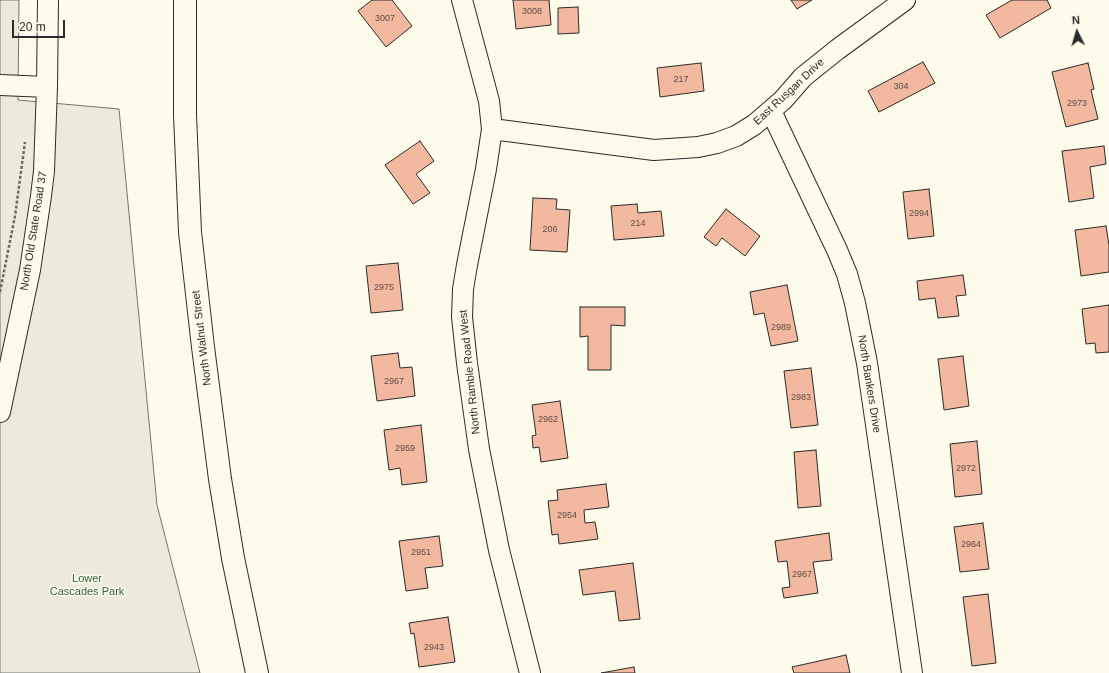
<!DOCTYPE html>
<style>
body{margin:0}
#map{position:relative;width:1109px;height:673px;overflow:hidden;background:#fdfbea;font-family:Arial,sans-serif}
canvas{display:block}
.north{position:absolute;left:1057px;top:12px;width:40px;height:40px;-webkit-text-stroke:3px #fdfbea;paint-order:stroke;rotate:355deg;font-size:11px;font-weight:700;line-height:16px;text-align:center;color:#2b2b2b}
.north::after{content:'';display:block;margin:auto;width:14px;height:18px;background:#2b2b2b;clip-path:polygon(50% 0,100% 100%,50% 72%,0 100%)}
.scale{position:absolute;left:12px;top:20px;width:53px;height:18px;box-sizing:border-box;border:2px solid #2b2b2b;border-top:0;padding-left:5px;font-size:12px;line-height:14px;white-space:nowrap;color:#2b2b2b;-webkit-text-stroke:3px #fdfbea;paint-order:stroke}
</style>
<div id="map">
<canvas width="1109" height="673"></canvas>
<div class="north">N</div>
<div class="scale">20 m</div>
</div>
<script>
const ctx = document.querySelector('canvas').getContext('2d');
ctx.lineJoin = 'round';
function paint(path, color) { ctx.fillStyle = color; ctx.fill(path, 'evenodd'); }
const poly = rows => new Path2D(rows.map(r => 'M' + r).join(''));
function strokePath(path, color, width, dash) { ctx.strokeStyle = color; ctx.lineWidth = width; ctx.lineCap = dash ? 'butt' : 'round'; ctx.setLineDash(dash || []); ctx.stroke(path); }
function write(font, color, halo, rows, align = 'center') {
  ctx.font = font + ' Arial,sans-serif'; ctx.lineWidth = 3; ctx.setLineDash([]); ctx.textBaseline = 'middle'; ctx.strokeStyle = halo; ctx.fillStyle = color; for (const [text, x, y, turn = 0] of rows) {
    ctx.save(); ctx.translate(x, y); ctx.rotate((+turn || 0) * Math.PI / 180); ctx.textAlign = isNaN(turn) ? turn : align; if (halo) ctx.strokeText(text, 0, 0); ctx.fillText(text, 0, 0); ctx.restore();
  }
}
const green = poly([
 [0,0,19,0,18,100,119,109,157,505,200,673,0,673,0,0]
]);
paint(green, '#ecebdb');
strokePath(green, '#74746e', 1);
const building = poly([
 [372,0,392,0,412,26,386,47,358,11,372,0],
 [513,0,549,0,551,25,516,29,513,0],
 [791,0,812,0,797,9,791,0],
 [1012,0,1047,0,1051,8,1000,38,986,15,1012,0],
 [578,7,579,33,558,34,558,8,578,7],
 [923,62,935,83,879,112,868,91,923,62],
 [701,63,704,91,660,97,657,68,701,63],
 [1088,63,1094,89,1091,90,1098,119,1066,127,1052,72,1088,63],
 [420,141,434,161,416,174,430,193,413,204,385,165,420,141],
 [1104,146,1106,164,1090,167,1094,198,1069,202,1062,151,1104,146],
 [929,189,934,236,908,239,903,192,929,189],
 [533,198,557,199,556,209,570,210,567,252,530,250,533,198],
 [637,204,638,213,661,211,664,236,614,240,611,206,637,204],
 [726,209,760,236,745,256,722,238,716,246,704,237,726,209],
 [1106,226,1109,245,1109,272,1081,276,1075,230,1106,226],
 [398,263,403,310,371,313,366,266,398,263],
 [963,275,966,295,956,296,959,316,938,318,935,298,919,300,917,281,963,275],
 [787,285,798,341,771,346,764,313,754,315,750,292,787,285],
 [1109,305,1109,352,1096,353,1095,343,1086,344,1082,309,1109,305],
 [580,307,625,307,625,326,611,325,611,370,588,370,588,336,580,337,580,307],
 [398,353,400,368,412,367,415,396,377,401,371,356,398,353],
 [963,356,969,406,944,410,938,359,963,356],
 [811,368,818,425,791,428,784,371,811,368],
 [560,401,568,458,541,462,539,447,533,448,532,436,536,435,532,405,560,401],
 [421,425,427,482,402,485,400,468,389,470,384,430,421,425],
 [977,441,982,494,955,497,950,444,977,441],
 [816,450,821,506,798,508,794,452,816,450],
 [606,484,609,507,584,510,585,523,595,522,598,539,559,544,558,534,552,535,548,501,558,500,557,490,606,484],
 [983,523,989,569,960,572,954,527,983,523],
 [829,533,832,560,813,562,818,593,784,598,782,588,790,587,787,561,778,562,775,541,829,533],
 [439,536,443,566,425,568,428,588,406,591,399,541,439,536],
 [633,563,640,619,619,621,615,591,583,595,579,570,633,563],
 [988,594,996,663,972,666,963,597,988,594],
 [448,617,455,662,419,667,414,633,411,634,409,623,448,617],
 [846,655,850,673,794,673,792,667,846,655],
 [634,667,635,673,601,673,634,667]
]);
paint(building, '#f2b8a0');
strokePath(building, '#2b2b2b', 1);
const minor = poly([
 [462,0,489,101,492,129,486,169,467,265,463,289,462,317,467,363,479,449,499,550,530,673],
 [0,85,47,87],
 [771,111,837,250,847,274,855,303,867,363,912,673],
 [492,129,654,150,698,147,717,143,736,136,754,125,783,100,803,77,838,49,905,0],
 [0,412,30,270,41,196,44,171,47,87,48,0]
]);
const major = poly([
 [185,0,185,115,190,232,203,347,220,479,233,558,257,673]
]);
strokePath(minor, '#2b2b2b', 22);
strokePath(major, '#2b2b2b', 24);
strokePath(poly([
 [0,292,15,216,25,142]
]), '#6a6964', 2.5, [3, 2]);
strokePath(minor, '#fdfbea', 20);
strokePath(major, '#fdfbea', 22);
write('9px', '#5d4e48', null, [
 ["3008",532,12],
 ["3007",385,19],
 ["217",681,80],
 ["304",901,87],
 ["2973",1077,104],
 ["2994",919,214],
 ["214",638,224],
 ["206",550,230],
 ["2975",384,288],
 ["2989",781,328],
 ["2967",394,382],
 ["2983",801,398],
 ["2962",548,420],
 ["2959",405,449],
 ["2972",966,469],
 ["2954",567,516],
 ["2964",971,545],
 ["2951",421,553],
 ["2967",802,575],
 ["2943",434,648]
]);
write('11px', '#2b2b2b', '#fdfbea', [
 ["East Rusgan Drive",789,92,-43],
 ["North Old State Road 37",34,231,-81],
 ["North Walnut Street",202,338,-97],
 ["North Ramble Road West",470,372,-96],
 ["North Bankers Drive",869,384,81]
]);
write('11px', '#34623c', '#fdfbea', [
 ["Lower",87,579],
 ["Cascades Park",87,592]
]);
</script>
